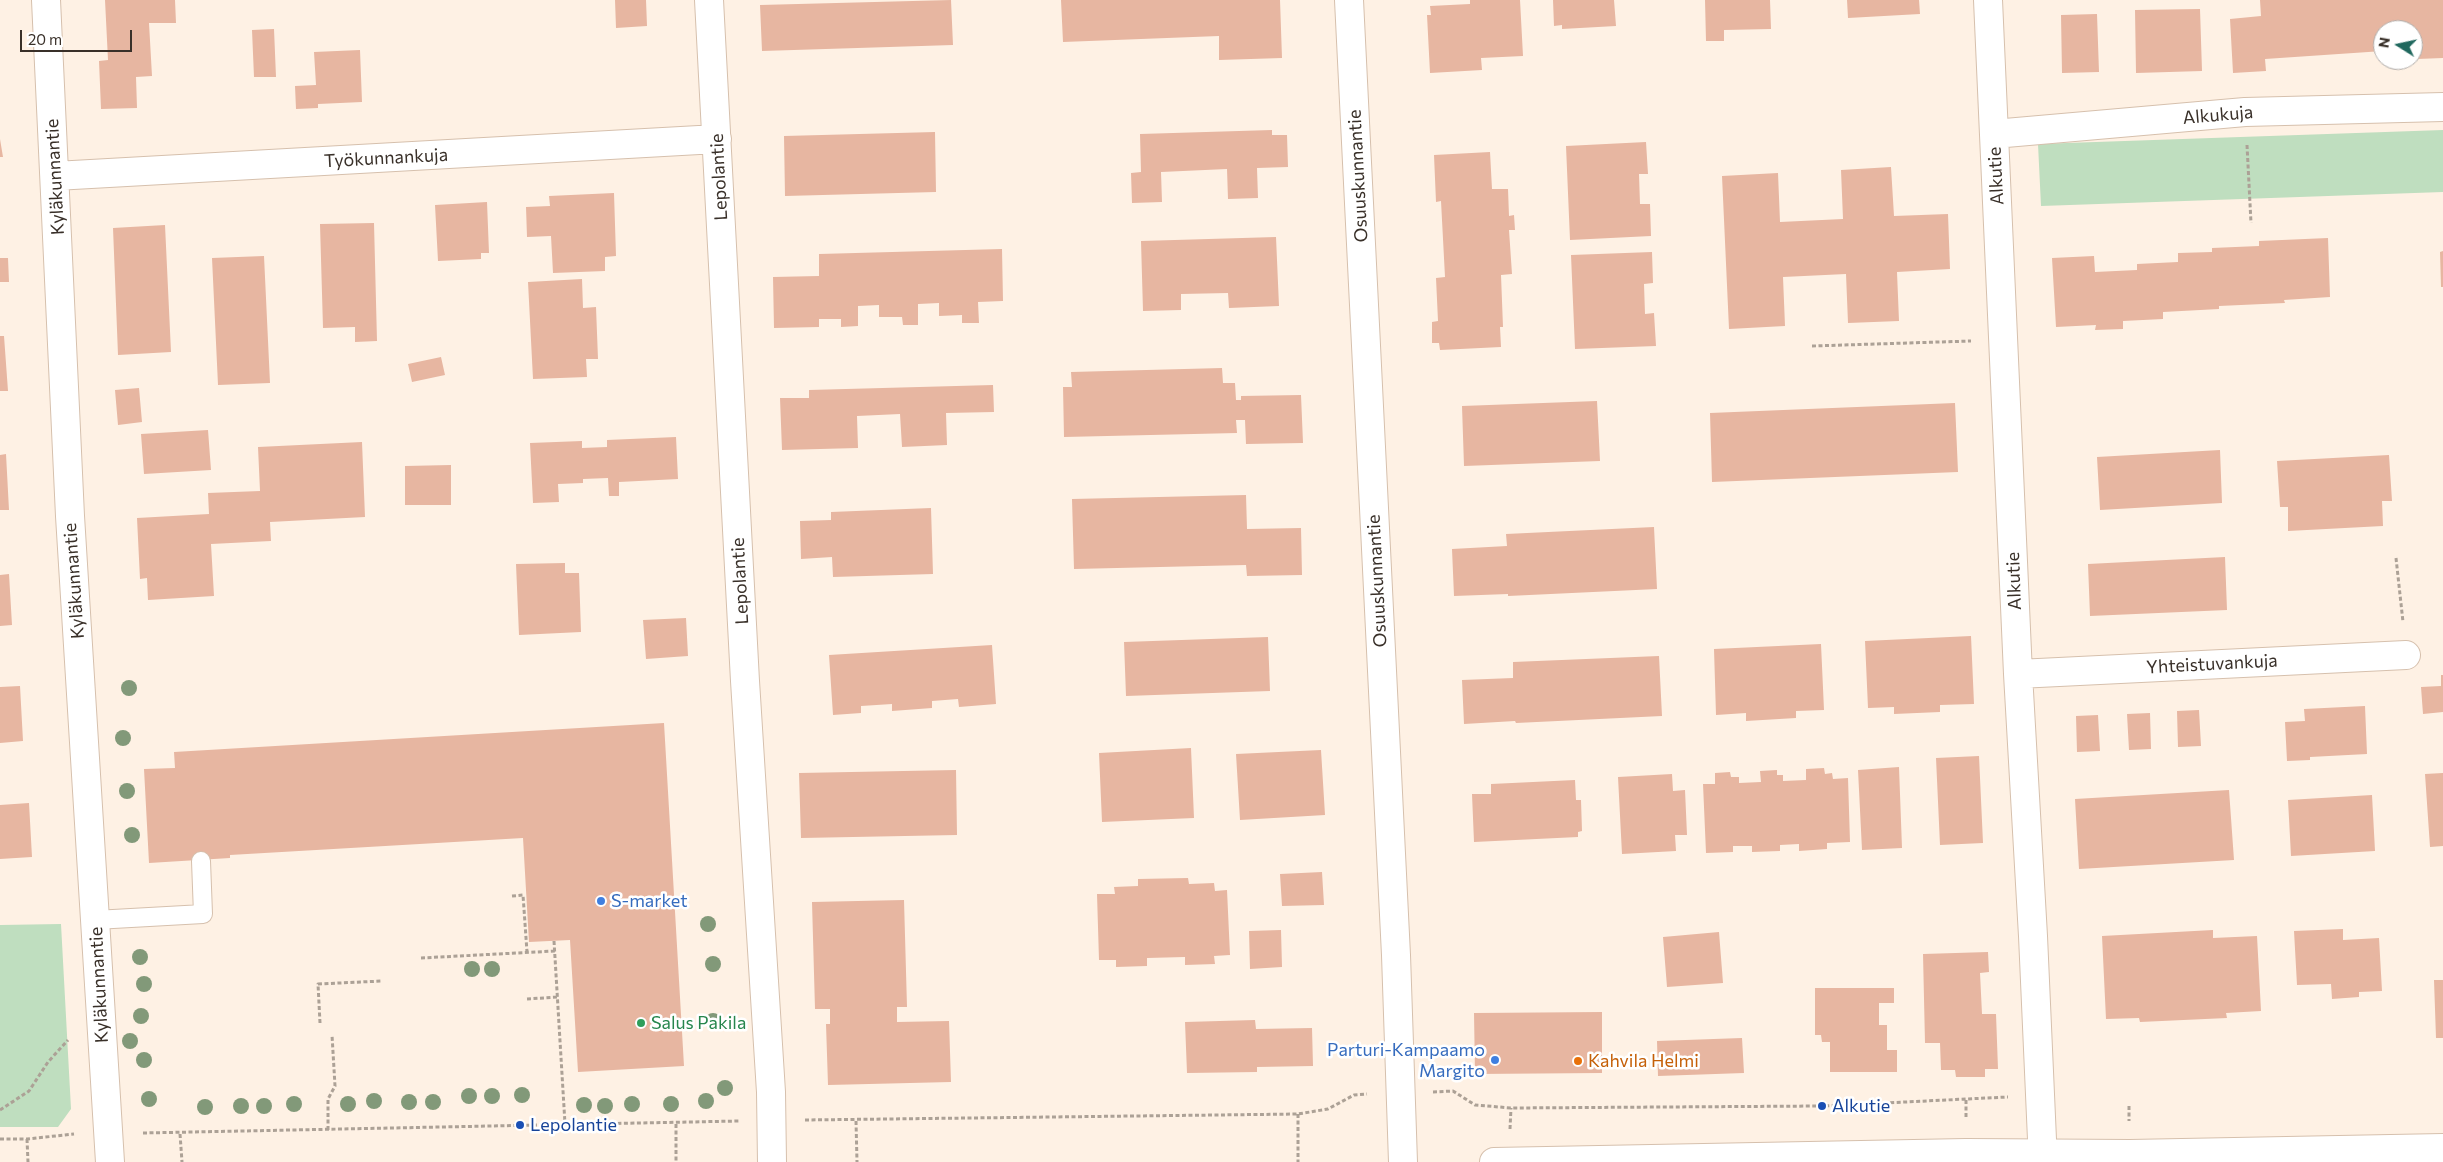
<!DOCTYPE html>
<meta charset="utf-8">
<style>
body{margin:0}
#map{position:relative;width:2443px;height:1162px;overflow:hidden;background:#fef1e4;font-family:Commissioner,sans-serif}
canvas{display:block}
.north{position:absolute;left:2373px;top:20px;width:50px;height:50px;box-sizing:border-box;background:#fff;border:1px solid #b0aca9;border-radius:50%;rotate:280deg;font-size:14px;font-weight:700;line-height:20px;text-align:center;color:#393029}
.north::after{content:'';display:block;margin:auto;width:18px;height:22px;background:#20685e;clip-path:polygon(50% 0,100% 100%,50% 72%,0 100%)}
.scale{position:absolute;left:20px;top:30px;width:112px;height:22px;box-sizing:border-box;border:2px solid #393029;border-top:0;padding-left:6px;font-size:15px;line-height:18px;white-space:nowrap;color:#393029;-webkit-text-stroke:4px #fff;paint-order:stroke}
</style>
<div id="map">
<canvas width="2443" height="1162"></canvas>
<div class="north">N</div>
<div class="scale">20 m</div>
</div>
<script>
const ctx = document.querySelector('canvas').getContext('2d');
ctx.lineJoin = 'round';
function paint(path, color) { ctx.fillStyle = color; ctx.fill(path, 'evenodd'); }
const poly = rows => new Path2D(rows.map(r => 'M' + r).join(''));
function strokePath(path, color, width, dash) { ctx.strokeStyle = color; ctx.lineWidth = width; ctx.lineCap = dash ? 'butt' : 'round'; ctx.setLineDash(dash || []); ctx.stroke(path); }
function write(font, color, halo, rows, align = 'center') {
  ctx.font = font + ' Commissioner,sans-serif'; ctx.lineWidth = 5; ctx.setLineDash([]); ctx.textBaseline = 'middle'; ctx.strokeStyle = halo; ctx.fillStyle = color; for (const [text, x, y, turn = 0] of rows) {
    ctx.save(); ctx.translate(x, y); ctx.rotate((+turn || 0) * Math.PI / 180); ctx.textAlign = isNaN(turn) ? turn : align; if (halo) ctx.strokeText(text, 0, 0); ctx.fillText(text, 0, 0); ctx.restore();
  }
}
paint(poly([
 [2443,130,2443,192,2041,206,2038,144],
 [61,924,71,1109,58,1127,0,1127,0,925]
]), '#bfdebf');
paint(poly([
 [105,0,175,0,176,23,149,23,152,76,136,77,137,108,101,109,99,61,108,60],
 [615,0,646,0,647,26,616,28],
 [951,0,953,45,762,51,760,5],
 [1061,0,1280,0,1282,58,1219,60,1219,36,1063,42],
 [1470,0,1520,0,1523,56,1481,58,1482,70,1430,73,1427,15,1431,15,1430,6,1470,4],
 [1553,0,1614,0,1616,26,1562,29,1562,25,1554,26],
 [1705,0,1770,0,1771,29,1724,30,1724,41,1706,41],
 [1847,0,1919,0,1920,14,1848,18],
 [2260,0,2443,0,2443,58,2417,59,2416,49,2413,49,2413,30,2383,30,2383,51,2265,59,2266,71,2233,73,2230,19,2261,16],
 [2200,9,2202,71,2136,73,2135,10],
 [2097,14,2099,72,2062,73,2061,15],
 [274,29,276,77,254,77,252,30],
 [360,50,362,102,318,104,318,108,296,109,295,86,316,85,314,52],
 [1272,130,1272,135,1287,135,1288,167,1257,168,1258,198,1228,199,1227,169,1161,172,1162,202,1132,203,1131,173,1141,172,1140,134],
 [935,132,936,192,785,196,784,136],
 [0,139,3,157,0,157],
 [1646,142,1648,174,1639,174,1640,204,1650,204,1651,236,1570,240,1566,146],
 [1490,152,1492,189,1508,189,1509,216,1514,215,1515,230,1509,230,1512,274,1501,275,1503,327,1500,327,1501,347,1440,350,1439,343,1432,343,1432,322,1438,321,1436,278,1445,277,1441,201,1436,202,1434,155],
 [1891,167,1894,216,1948,214,1950,269,1897,272,1899,321,1848,323,1846,274,1783,277,1785,326,1729,329,1722,176,1778,173,1780,222,1843,219,1841,170],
 [614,193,616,256,605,257,605,271,553,273,551,236,527,237,526,207,550,206,549,196],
 [487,202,489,253,481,253,481,259,438,261,435,205],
 [374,223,377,341,355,342,355,327,323,328,320,224],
 [165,225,171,352,118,355,113,228],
 [1276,237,1279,306,1229,308,1228,293,1181,294,1181,310,1143,311,1141,241],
 [2328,238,2330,297,2284,300,2285,303,2219,306,2219,309,2163,312,2163,319,2123,321,2123,329,2095,330,2096,325,2056,327,2052,258,2094,256,2095,272,2137,270,2137,264,2178,262,2178,253,2212,252,2212,248,2259,246,2259,241],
 [1002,249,1003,301,978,302,979,323,962,323,962,315,939,316,939,303,918,304,918,325,903,325,902,317,879,317,879,305,858,306,858,326,841,327,841,319,819,319,819,327,774,328,773,277,819,276,819,254],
 [2443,251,2443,287,2441,287,2440,252],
 [1652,252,1653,283,1644,284,1645,314,1654,313,1656,346,1575,349,1571,255],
 [264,256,270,383,218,385,212,258],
 [0,258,8,258,9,282,0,282],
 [582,279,583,308,596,307,598,359,586,359,587,377,533,379,528,282],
 [0,336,4,336,8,391,0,391],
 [441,357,445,375,412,382,408,364],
 [1222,368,1223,383,1235,383,1236,400,1241,400,1241,396,1301,395,1303,443,1246,444,1245,420,1236,420,1237,433,1064,437,1063,387,1072,387,1071,372],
 [993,385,994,412,946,413,947,445,902,447,900,414,857,416,858,448,782,450,780,398,809,398,809,390],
 [139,388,142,422,118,425,115,390],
 [1597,401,1600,461,1464,466,1462,406],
 [1955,403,1958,472,1712,482,1710,413],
 [208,430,211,470,144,474,141,434],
 [676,437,678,479,619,482,619,496,609,496,608,478,583,479,583,483,558,484,559,502,533,503,530,443,582,441,582,448,607,447,607,440],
 [362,442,365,517,270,522,271,541,211,544,214,596,148,600,147,578,140,579,137,518,209,514,208,493,260,491,258,447],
 [2220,450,2222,503,2100,510,2097,457],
 [6,454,9,510,0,510,0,455],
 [2389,455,2392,501,2382,501,2383,526,2288,531,2288,507,2280,507,2277,461],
 [451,465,451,505,405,505,405,466],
 [1246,495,1247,529,1301,528,1302,575,1247,576,1246,565,1074,569,1072,499],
 [931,508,933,574,833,577,832,557,801,559,800,521,831,520,831,512],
 [1654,527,1657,589,1508,596,1508,594,1454,596,1452,549,1507,546,1506,534],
 [2225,557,2227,610,2090,616,2088,564],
 [565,563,565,573,579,573,581,632,519,635,516,564],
 [9,574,12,625,0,626,0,575],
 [686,618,688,656,646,659,643,620],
 [1971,636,1974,704,1940,705,1940,712,1894,714,1894,707,1868,708,1865,641],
 [1268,637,1270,691,1126,696,1124,642],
 [1821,644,1824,710,1796,711,1796,718,1746,721,1746,713,1716,715,1714,649],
 [992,645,996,704,959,707,958,699,932,701,932,708,892,711,892,704,861,706,861,713,833,715,829,655],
 [1659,656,1662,716,1516,723,1515,721,1464,724,1462,680,1513,678,1513,662],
 [2441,675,2443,675,2443,712,2423,714,2421,687,2441,686],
 [20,686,23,741,0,743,0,687],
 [2365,706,2367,754,2310,757,2310,760,2287,761,2285,722,2305,721,2304,709],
 [2199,710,2201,746,2178,747,2177,711],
 [2150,713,2151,749,2129,750,2127,714],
 [2098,715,2100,751,2077,752,2076,716],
 [664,723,684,1066,578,1072,570,940,529,942,523,838,230,855,230,858,149,863,144,769,175,768,174,752],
 [1191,748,1194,818,1102,822,1099,753],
 [1321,750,1325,815,1240,820,1236,754],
 [1979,756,1983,843,1940,845,1936,758],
 [1899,767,1902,848,1862,850,1858,770],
 [1824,768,1825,774,1832,773,1833,779,1848,778,1850,842,1827,843,1827,849,1799,851,1799,844,1780,845,1780,851,1752,852,1752,846,1733,846,1733,852,1706,853,1703,784,1715,784,1715,773,1730,772,1731,777,1739,777,1739,783,1761,782,1760,771,1777,770,1777,775,1783,775,1783,781,1806,780,1806,769],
 [956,770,957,835,801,838,799,773],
 [2443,773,2443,846,2430,847,2425,774],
 [1672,774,1673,791,1685,790,1687,835,1675,835,1676,851,1622,854,1618,777],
 [1575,780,1576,800,1581,800,1582,831,1578,832,1578,837,1474,842,1472,794,1491,794,1491,784],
 [2229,790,2234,860,2079,869,2075,799],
 [2372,795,2375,851,2291,856,2288,800],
 [29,803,32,857,0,859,0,805],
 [1322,872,1324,905,1282,906,1280,874],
 [1188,878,1189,884,1214,883,1215,891,1227,890,1230,955,1214,956,1215,964,1185,965,1185,957,1147,958,1147,966,1116,967,1116,960,1099,960,1097,894,1115,894,1114,887,1138,886,1138,879],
 [904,900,907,1007,897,1007,897,1022,949,1021,951,1082,828,1085,826,1024,830,1024,830,1009,815,1009,812,902],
 [2343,929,2343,940,2379,938,2382,991,2359,992,2359,997,2332,999,2331,984,2297,985,2294,931],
 [1281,930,1282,967,1250,969,1249,931],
 [2213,930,2213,938,2257,936,2261,1011,2226,1013,2227,1018,2140,1022,2139,1018,2106,1019,2102,936],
 [1719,932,1723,983,1667,987,1663,937],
 [1988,952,1989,972,1980,973,1982,1014,1996,1014,1998,1069,1985,1069,1985,1077,1956,1077,1955,1070,1941,1070,1940,1043,1925,1043,1923,954],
 [2434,980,2443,980,2443,1038,2436,1038],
 [1815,988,1894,988,1894,1003,1879,1003,1879,1025,1887,1025,1887,1050,1897,1050,1897,1072,1830,1072,1830,1042,1822,1042,1821,1035,1815,1035],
 [1602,1012,1602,1073,1475,1074,1474,1013],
 [1255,1020,1256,1029,1312,1028,1313,1066,1257,1067,1257,1072,1187,1073,1185,1022],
 [1742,1038,1744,1073,1658,1076,1657,1041]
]), '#e7b6a1');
const service = poly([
 [95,920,203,914,201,861]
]);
const minor = poly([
 [46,0,70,516,110,1162],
 [709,0,745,681,771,1092,772,1162],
 [1988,0,2018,674,2033,936,2043,1162],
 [1994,134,2245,112,2443,107],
 [55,176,717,139],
 [2018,674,2406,655]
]);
const tertiary = poly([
 [1349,0,1396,955,1403,1162]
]);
const secondary = poly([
 [1494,1162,1966,1153,2130,1154,2443,1148]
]);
strokePath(service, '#d6c0ad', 20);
strokePath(minor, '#d6c0ad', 30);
strokePath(tertiary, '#d6c0ad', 30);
strokePath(secondary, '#d6c0ad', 30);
strokePath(poly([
 [2247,145,2251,223],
 [1812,346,1971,341],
 [2396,558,2403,622],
 [512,896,523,895,527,952],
 [554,941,565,1124],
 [421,958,555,951],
 [527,999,558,997],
 [320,1023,318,984,382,981],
 [1433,1092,1453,1091,1475,1105,1511,1108,1822,1106,2008,1097],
 [1966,1100,1966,1119],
 [2129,1106,2129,1121],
 [0,1110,29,1091,48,1062,68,1040],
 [1298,1114,1298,1162],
 [805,1120,1298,1114,1328,1109,1354,1095,1367,1094],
 [856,1121,857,1162],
 [676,1124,676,1162],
 [1510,1129,1511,1108],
 [328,1130,328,1099,335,1086,332,1035],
 [143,1133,739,1121],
 [180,1134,182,1162],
 [0,1139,27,1139,74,1134],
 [27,1139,28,1162]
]), '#aca196', 3, [4, 2.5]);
strokePath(service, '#fff', 18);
strokePath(minor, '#fff', 28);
strokePath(tertiary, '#fff', 28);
strokePath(secondary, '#fff', 28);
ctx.fillStyle = '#829979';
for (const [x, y] of [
 [129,688],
 [123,738],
 [127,791],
 [132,835],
 [708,924],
 [140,957],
 [713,964],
 [472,969],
 [492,969],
 [144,984],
 [141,1016],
 [713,1021],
 [130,1041],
 [144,1060],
 [725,1088],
 [522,1095],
 [469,1096],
 [492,1096],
 [149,1099],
 [374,1101],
 [706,1101],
 [409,1102],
 [433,1102],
 [294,1104],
 [348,1104],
 [632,1104],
 [671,1104],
 [584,1105],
 [241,1106],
 [264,1106],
 [605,1106],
 [205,1107]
]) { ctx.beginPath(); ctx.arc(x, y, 8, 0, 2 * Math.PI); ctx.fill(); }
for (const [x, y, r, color] of [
 [601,901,5,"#3f7fe0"],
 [641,1023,5,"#2e9e5b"],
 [1495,1060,5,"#3f7fe0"],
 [1578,1061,5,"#e8710a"],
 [1822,1106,5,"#1a4fb4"],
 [520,1125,5,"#1a4fb4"]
]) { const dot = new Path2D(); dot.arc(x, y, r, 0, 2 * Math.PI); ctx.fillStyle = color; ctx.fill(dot); strokePath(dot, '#fff', 2); }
write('18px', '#393029', '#fff', [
 ["Alkukuja",2218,115,-5],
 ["Työkunnankuja",386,158,-3],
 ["Osuuskunnantie",1358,176,-93],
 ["Alkutie",1996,176,-93],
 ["Kyläkunnantie",55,177,-93],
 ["Lepolantie",719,177,-93],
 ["Kyläkunnantie",74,581,-94],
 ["Lepolantie",740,581,-93],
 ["Osuuskunnantie",1377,581,-93],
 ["Alkutie",2014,581,-92],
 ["Yhteistuvankuja",2212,664,-3],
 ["Kyläkunnantie",99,985,-93]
]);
write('18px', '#366cbe', '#fff', [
 ["S-market",611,901],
 ["Parturi-Kampaamo",1485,1050,"right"],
 ["Margito",1485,1071,"right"]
], 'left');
write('18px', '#27864d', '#fff', [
 ["Salus Pakila",651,1023]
], 'left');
write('18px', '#c56008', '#fff', [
 ["Kahvila Helmi",1588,1061]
], 'left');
write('18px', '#164399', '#fff', [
 ["Alkutie",1832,1106],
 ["Lepolantie",530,1125]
], 'left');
</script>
